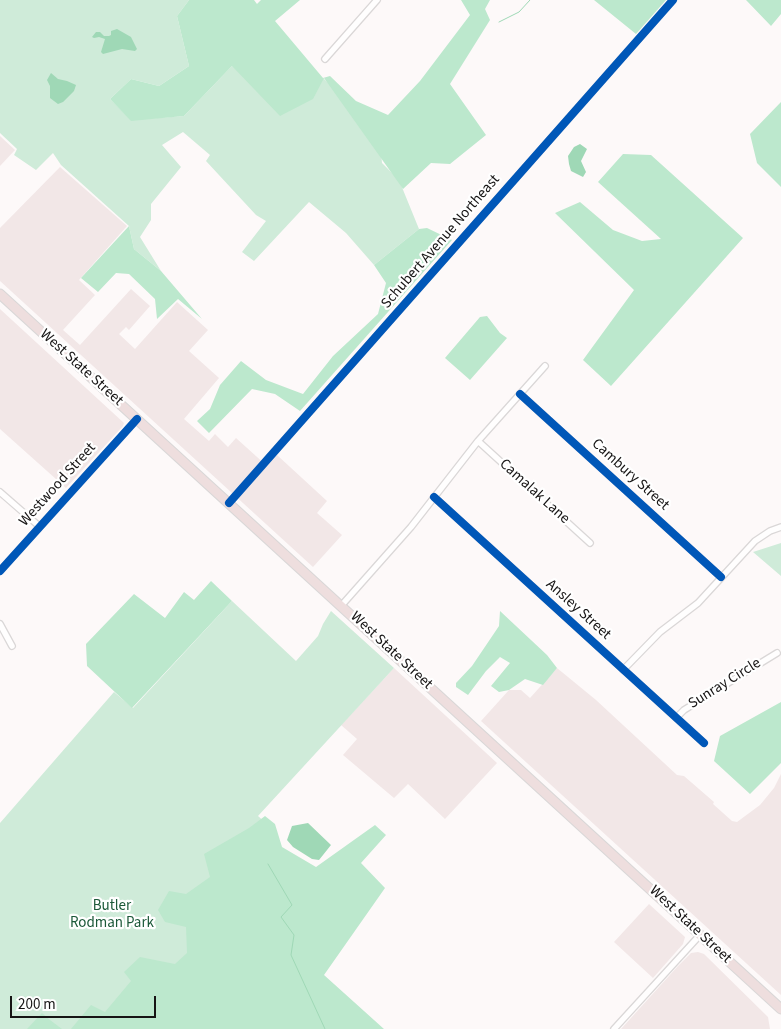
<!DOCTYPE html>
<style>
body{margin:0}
#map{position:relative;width:781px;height:1029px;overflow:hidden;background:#fdf9f9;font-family:"Source Sans 3",sans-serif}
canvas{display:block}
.scale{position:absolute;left:10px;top:996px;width:146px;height:22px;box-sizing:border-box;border:2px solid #161414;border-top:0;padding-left:6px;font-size:15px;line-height:18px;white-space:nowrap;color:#161414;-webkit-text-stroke:4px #fff;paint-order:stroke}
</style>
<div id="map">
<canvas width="781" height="1029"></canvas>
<div class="scale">200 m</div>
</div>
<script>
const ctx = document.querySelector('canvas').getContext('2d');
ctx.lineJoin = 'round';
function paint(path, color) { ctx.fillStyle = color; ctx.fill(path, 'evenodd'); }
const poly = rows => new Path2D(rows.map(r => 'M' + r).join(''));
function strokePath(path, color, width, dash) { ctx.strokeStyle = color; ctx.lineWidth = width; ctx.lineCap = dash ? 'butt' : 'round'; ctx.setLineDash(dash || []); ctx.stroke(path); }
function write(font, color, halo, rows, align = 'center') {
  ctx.font = font + ' "Source Sans 3",sans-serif'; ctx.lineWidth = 4.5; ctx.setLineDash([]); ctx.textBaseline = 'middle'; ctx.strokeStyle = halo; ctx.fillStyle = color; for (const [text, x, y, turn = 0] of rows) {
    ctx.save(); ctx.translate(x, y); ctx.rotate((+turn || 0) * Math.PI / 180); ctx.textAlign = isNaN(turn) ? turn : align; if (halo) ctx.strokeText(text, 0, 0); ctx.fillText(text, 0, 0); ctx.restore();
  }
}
paint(poly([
 [0,136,15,150,0,166],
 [60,167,127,226,79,280,95,295,63,330,80,345,131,289,150,306,129,330,126,327,119,334,135,349,177,302,208,330,189,351,219,378,184,419,209,441,215,434,228,447,236,438,267,466,277,455,327,501,317,513,342,535,313,567,0,281,0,228],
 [0,309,124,423,123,426,66,488,0,429],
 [394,668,497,763,445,819,408,784,394,798,343,755,357,739,341,725],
 [557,668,596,700,677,775,684,776,714,802,713,804,732,821,737,822,760,805,774,788,781,774,781,995,481,721,509,690,521,690,530,698],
 [649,904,685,937,683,944,653,978,614,942],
 [698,952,704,954,768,1017,770,1029,621,1029,678,966,691,953]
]), '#f2e7e7');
paint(poly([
 [0,0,189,0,177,16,189,66,159,86,131,79,110,99,131,120,184,116,232,66,323,78,379,131,382,163,399,180,419,229,374,265,346,233,309,202,254,261,242,252,266,221,256,215,206,161,210,155,183,132,162,145,181,167,151,204,151,220,140,237,161,271,134,249,129,226,61,165,53,153,36,170,14,155,17,149,0,133],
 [781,543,781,576,753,552],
 [232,601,296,661,318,636,323,624,331,611,394,668,258,816,276,832,258,1029,0,1029,0,823,114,692,133,708]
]), '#cfebd9');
paint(poly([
 [189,0,254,0,257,4,261,0,300,0,275,21,323,78,330,76,356,101,388,115,420,81,470,15,461,0,490,0,485,9,490,20,450,84,486,135,450,164,431,163,403,189,324,78,313,99,280,116,232,66,184,116,131,121,110,99,131,79,159,86,189,66,177,16],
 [594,0,666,0,636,34],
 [746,0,781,0,781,14,771,26],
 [781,102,781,187,757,163,750,134],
 [623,154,651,155,743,238,611,386,583,360,634,290,555,213,580,202,613,230,642,241,661,239,598,182],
 [129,226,134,249,161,271,202,319,178,299,157,319,155,299,129,274,116,273,98,292,81,278],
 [427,228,452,240,300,411,275,394,252,389,209,433,197,421,210,409,220,385,241,361,266,380,303,394,333,356,378,314,386,283,374,265,419,229],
 [487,316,500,333,507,338,470,380,445,358,480,317],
 [211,581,232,601,132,708,87,666,86,644,134,594,165,618,184,592,194,600],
 [500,611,547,655,557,668,543,685,525,679,509,690,499,692,491,686,510,663,500,657,486,671,468,695,456,687,456,683,472,666,499,626],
 [781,702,781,763,750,794,714,761,720,736],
 [265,816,275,824,282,847,316,867,375,825,386,835,361,863,385,888,324,975,384,1029,71,1029,91,1005,105,1012,131,981,124,972,140,957,175,964,187,953,186,927,165,922,158,910,169,891,186,894,210,877,204,854,249,828],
 [42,1013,50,1020,62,1029,27,1029]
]), '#bce8cd');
paint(poly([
 [117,29,131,37,137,49,135,51,122,49,103,54,101,52,105,39,99,37,94,38,92,37,96,32,100,32,104,36,109,36,111,35,111,31],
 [51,73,58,79,67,81,76,85,74,91,63,102,58,104,50,98,50,86,47,80],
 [580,144,587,149,581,161,586,172,583,177,571,171,569,164,568,156,574,147],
 [308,823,331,845,319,860,312,859,293,847,287,840,292,826]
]), '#9fd8b6');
strokePath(poly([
 [499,22,519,12,530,0],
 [268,864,292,905,281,917,294,935,291,955,325,1029]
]), '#9fd8b6', 1);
const minor = poly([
 [325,59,377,0],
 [520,394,721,577],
 [478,441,590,543],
 [0,492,39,526],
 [434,497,704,743],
 [229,503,673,0],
 [0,571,137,419],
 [341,606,411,527,478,441,545,366],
 [0,624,12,646],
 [623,670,660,632,698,603,755,541,770,531,781,527],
 [676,718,684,710,777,653],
 [614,1029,700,935]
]);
const highway = poly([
 [0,294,781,1009]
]);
strokePath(minor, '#dad7d7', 8);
strokePath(highway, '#d9d7d7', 11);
strokePath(minor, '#fffefe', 5.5);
strokePath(highway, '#eedede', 9);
strokePath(poly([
 [520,394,721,577],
 [434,497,704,743],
 [229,503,673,0],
 [0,571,137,419]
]), '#0057b8', 8);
write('15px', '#161414', '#fff', [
 ["Schubert Avenue Northeast",441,242,-49],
 ["West State Street",81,368,42],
 ["Cambury Street",630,475,42],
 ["Westwood Street",58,485,-48],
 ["Camalak Lane",534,492,42],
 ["Ansley Street",578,610,42],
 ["West State Street",391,651,43],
 ["Sunray Circle",725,684,-32],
 ["West State Street",690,925,43]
]);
write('15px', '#1b5838', '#fff', [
 ["Butler",112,907],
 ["Rodman Park",112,924]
]);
</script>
